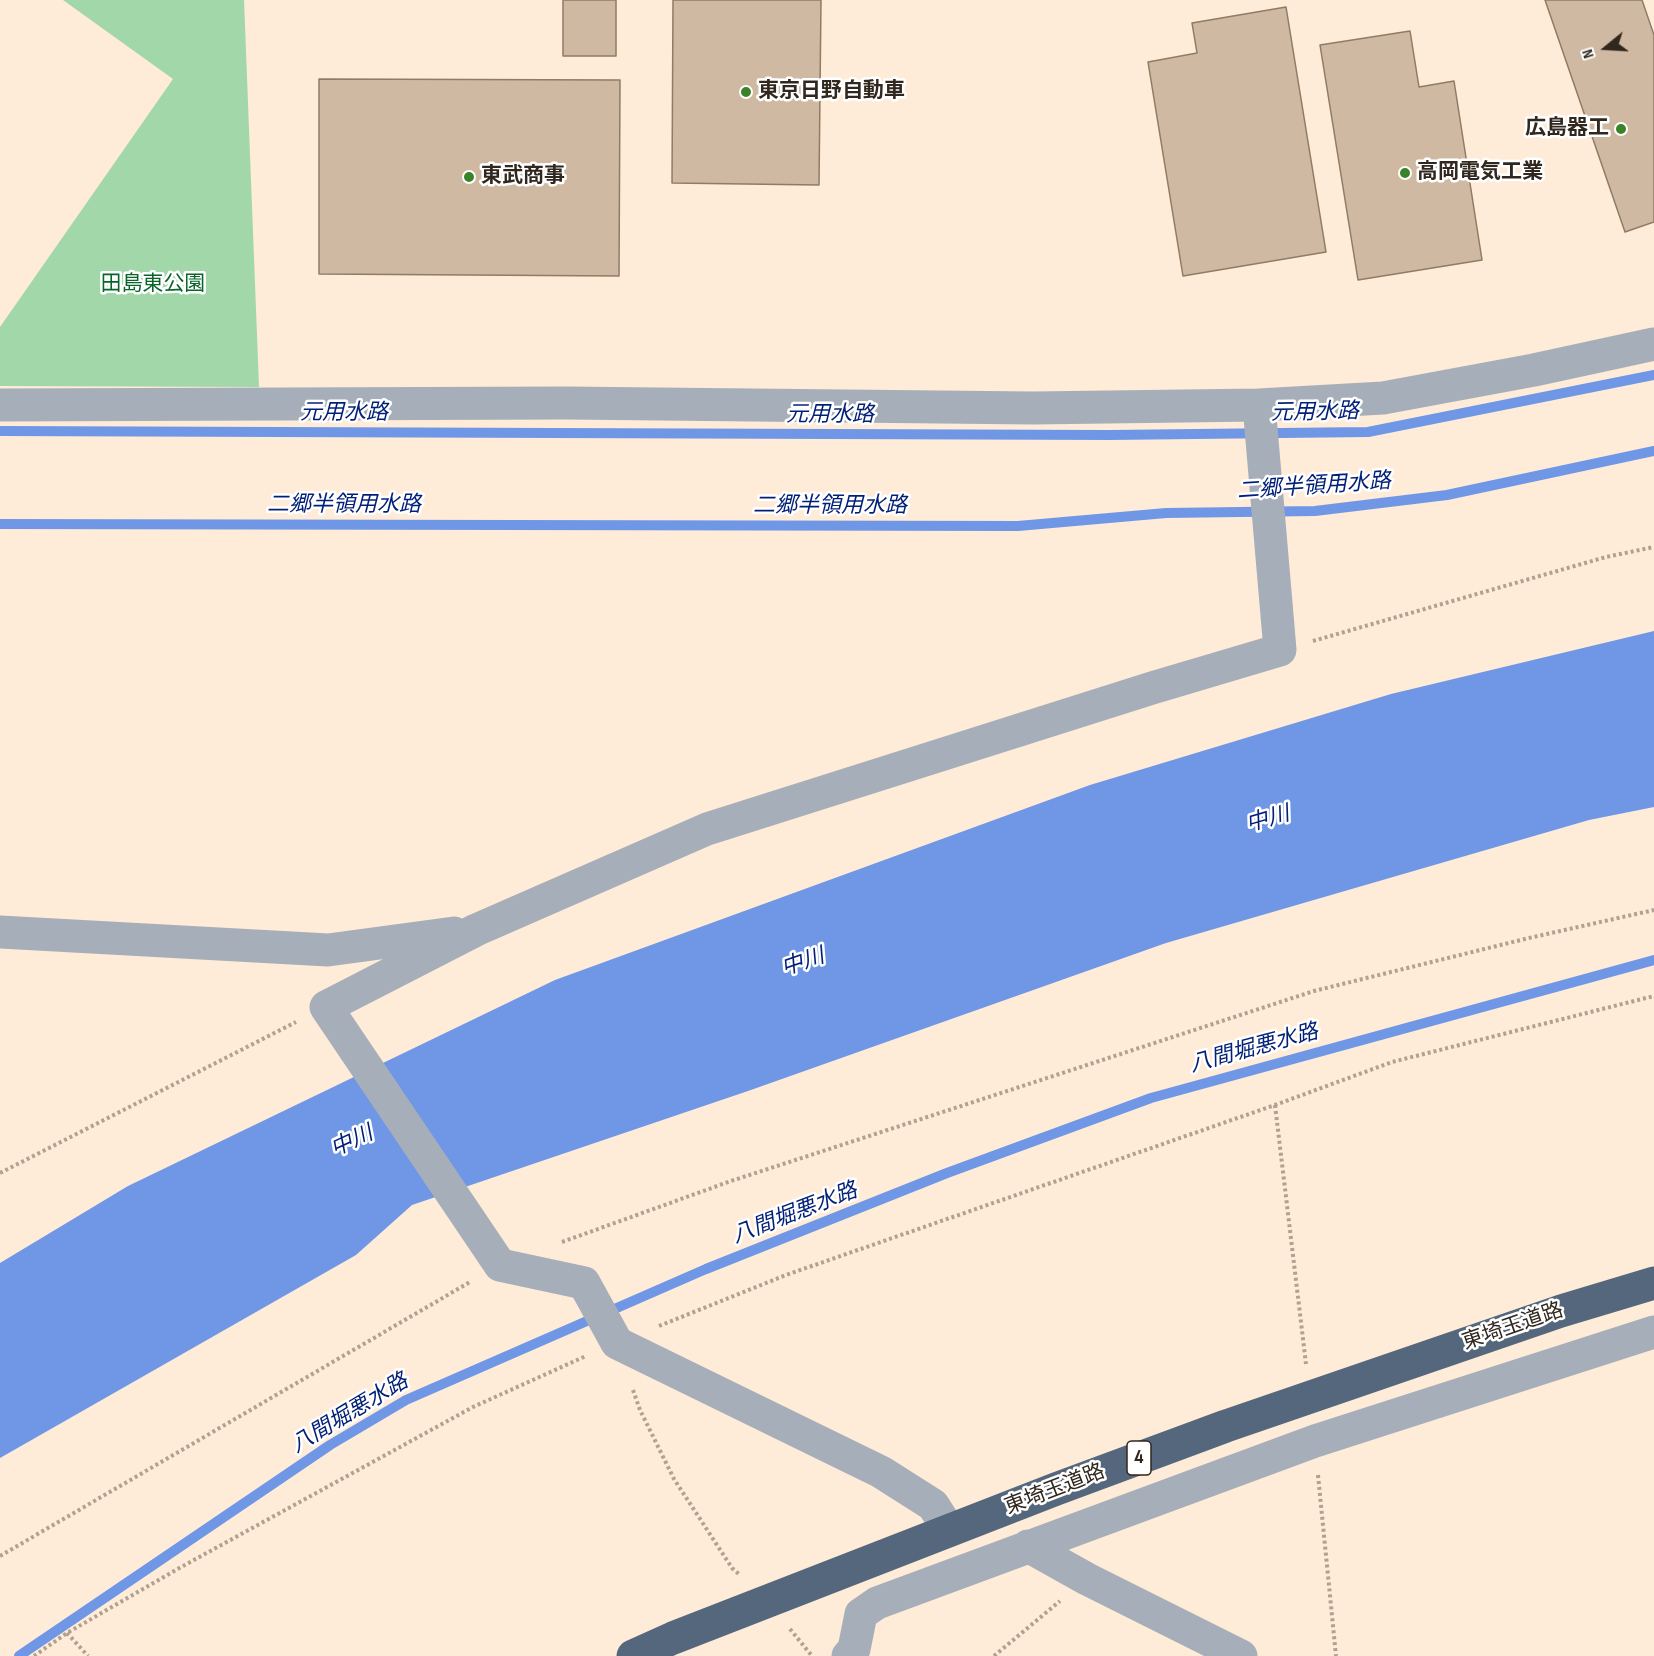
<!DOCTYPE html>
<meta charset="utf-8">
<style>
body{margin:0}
#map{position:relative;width:1654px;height:1656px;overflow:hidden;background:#feebd8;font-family:"Sofia Sans Condensed",sans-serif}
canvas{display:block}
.north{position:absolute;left:1576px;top:18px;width:60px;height:60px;-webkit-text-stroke:4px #fff;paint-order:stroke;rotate:252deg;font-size:16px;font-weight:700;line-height:24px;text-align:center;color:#30271e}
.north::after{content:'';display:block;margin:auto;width:21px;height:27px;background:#30271e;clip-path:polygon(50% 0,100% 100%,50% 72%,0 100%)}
</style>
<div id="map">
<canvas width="1654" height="1656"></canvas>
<div class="north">N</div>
</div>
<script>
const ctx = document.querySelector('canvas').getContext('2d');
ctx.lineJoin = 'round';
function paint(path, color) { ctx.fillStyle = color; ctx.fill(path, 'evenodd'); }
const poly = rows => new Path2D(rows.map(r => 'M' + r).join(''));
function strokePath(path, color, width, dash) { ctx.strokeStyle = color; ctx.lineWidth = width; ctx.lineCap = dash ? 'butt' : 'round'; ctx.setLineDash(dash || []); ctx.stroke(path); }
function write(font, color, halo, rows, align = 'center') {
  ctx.font = font + ' "Sofia Sans Condensed","Noto Sans JP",sans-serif'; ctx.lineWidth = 5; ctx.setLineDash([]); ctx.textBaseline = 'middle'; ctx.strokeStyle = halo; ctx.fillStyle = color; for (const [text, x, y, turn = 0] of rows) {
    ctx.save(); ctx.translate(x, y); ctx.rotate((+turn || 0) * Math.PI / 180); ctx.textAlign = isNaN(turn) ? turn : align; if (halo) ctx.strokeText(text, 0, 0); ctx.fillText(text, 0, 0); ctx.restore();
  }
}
paint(poly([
 [63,0,244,0,259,387,0,386,0,327,173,79]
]), '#a1d7a9');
paint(poly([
 [1654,631,1654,807,1589,820,1166,943,748,1091,412,1205,356,1255,0,1458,0,1263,128,1186,555,980,1090,785,1391,694]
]), '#6f97e5');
strokePath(poly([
 [0,431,1109,435,1368,432,1654,375],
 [0,524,1018,526,1166,513,1315,511,1447,495,1654,451],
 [19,1656,330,1445,406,1400,706,1269,947,1173,1151,1098,1654,960]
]), '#6f97e5', 10);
const building = poly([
 [563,0,616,0,616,56,563,56,563,0],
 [673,0,821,0,819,185,672,183,673,0],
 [1545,0,1642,0,1654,35,1654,222,1625,232,1545,0],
 [1286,7,1326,252,1183,276,1148,62,1197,53,1192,23,1286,7],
 [1410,31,1419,87,1454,81,1482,260,1358,280,1320,45,1410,31],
 [319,79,620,80,619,276,319,274,319,79]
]);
paint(building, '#d0b9a2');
strokePath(building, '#907b65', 1.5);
strokePath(poly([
 [1313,641,1606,557,1654,547],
 [1275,1105,1306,1364],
 [0,1173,296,1022],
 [562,1242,731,1181,1314,991,1529,938,1654,910],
 [659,1326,786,1275,1275,1105,1392,1062,1654,996],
 [633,1390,640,1410,674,1479,732,1568,740,1575],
 [1318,1475,1336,1656],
 [0,1556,470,1282],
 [790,1629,812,1656],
 [67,1633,88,1656],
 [34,1656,67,1633,183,1566,473,1407,586,1356],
 [994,1656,1060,1601]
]), '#b0a191', 4, [3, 3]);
strokePath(poly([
 [0,405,566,403,1033,408,1259,405,1383,398,1534,370,1654,344],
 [0,932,328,950,454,933],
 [949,1530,933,1505,881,1472,617,1343,584,1283,500,1265,326,1007,476,930,707,829,1152,688,1280,650,1259,405],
 [1028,1546,1087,1579,1241,1656],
 [848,1656,854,1649,861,1614,877,1603,1315,1441,1654,1332]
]), '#a6afb9', 33);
strokePath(poly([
 [633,1656,673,1638,1056,1489,1226,1426,1561,1311,1654,1283]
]), '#54677c', 33);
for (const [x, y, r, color] of [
 [746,92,6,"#3b8329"],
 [1621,129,6,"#3b8329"],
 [1405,173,6,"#3b8329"],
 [469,177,6,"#3b8329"]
]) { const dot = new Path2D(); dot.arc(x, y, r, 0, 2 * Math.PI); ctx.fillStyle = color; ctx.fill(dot); strokePath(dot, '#fff', 2); }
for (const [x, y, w] of [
 [1139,1458,24]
]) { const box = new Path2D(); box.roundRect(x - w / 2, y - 17, w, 34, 4.5); ctx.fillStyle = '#fff'; ctx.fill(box); strokePath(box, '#30271e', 1.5); }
write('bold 20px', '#30271e', null, [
 ["4",1139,1458]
]);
write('bold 21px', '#30271e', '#fff', [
 ["東京日野自動車",758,92],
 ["広島器工",1609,129,"right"],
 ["高岡電気工業",1417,173],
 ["東武商事",481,177]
], 'left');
write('21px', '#096529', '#fff', [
 ["田島東公園",153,285]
]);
write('21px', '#30271e', '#fff', [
 ["東埼玉道路",1513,1327,-19],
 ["東埼玉道路",1055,1490,-21]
]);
write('italic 22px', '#001f77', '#fff', [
 ["元用水路",344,413],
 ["元用水路",1315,413,-1],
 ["元用水路",830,415],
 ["二郷半領用水路",1314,487,-4],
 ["二郷半領用水路",344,505],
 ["二郷半領用水路",830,506],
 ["中川",1268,820,-16],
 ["中川",803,963,-19],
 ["八間堀悪水路",1254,1049,-15],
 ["中川",352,1142,-25],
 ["八間堀悪水路",795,1214,-21],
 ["八間堀悪水路",350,1414,-31]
]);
</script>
